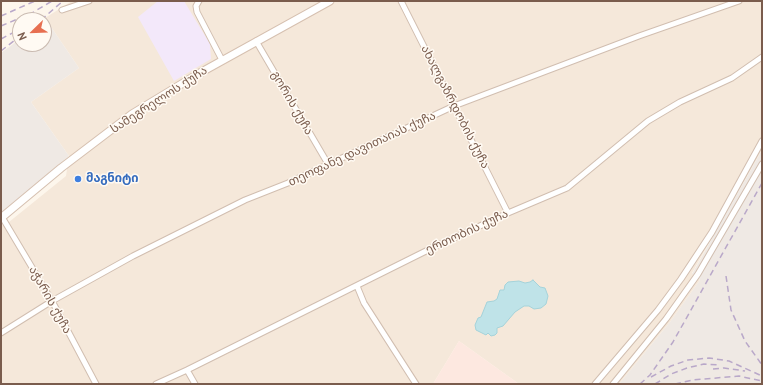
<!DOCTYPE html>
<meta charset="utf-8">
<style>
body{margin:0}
#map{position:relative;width:763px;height:385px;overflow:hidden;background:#fdf6ec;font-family:"PT Sans",sans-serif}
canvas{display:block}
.frame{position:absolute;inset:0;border:2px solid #7a5c4d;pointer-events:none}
.north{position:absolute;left:12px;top:12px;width:40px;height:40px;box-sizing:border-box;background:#fffaf3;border:1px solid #cabbb1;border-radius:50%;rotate:247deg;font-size:11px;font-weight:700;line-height:16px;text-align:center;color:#7a5c4d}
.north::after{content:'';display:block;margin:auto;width:14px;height:18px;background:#e76f51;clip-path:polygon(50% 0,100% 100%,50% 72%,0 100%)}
</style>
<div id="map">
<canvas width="763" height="385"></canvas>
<div class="frame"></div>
<div class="north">N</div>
</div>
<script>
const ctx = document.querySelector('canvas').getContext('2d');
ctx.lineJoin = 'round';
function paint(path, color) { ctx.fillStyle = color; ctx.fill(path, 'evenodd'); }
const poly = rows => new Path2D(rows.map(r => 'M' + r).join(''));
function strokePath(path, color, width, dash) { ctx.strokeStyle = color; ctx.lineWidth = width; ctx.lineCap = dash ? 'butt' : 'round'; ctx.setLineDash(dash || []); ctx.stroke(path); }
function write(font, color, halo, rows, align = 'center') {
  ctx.font = font + ' "PT Sans","Noto Sans Georgian",sans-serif'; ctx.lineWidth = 3; ctx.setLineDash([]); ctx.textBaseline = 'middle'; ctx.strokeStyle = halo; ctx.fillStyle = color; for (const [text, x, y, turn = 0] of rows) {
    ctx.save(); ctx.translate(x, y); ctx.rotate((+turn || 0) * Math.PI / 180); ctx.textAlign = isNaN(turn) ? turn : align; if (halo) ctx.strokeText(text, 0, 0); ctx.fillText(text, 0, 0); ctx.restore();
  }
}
paint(poly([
 [72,1,762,1,762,150,692,273,700,280,670,322,619,384,519,384,459,341,433,384,1,384,1,226,9,222,66,176,69,156,31,102,79,68,45,18]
]), '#f5e8da');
paint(poly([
 [459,341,519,384,433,384]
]), '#fde8e0');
paint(poly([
 [45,18,79,68,31,102,69,156,1,213,1,53,20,39,20,44,44,44,43,20],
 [762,150,762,384,619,384,670,322,700,280,692,274]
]), '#efe9e4');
paint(poly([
 [158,1,184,1,210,44,211,59,174,81,138,17]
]), '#f3e8fa');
const water = poly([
 [533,280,540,287,545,288,548,296,546,304,541,308,534,309,529,306,524,306,515,312,503,326,497,328,497,333,495,335,491,336,488,333,486,335,476,330,475,325,478,318,481,317,487,302,494,301,497,299,500,290,504,290,505,285,508,282,519,281,525,283,530,282,533,280]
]);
paint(water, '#bfe3e8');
strokePath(water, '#a5d3da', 1);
const street = poly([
 [199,1,196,6,197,12,222,60],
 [401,1,508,213],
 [62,10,89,1],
 [256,41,328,164],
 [2,217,52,301,96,384],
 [357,286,364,303,416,384],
 [1,333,52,301,133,256,245,200,288,183,454,106,639,36,739,1],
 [187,370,195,384],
 [156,384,187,370,432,248,508,213,567,188,648,121,680,102,732,78,762,57],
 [595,384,658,310,681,279,712,232,762,141],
 [613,384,666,319,698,274,762,164]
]);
const secondary = poly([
 [1,218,61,168,132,114,198,74,330,1]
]);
strokePath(street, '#d1beb0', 7);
strokePath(secondary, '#d6c0b0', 9);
strokePath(street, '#fff', 5);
strokePath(secondary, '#fff', 7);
strokePath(poly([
 [1,16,35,1],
 [41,20,63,1],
 [1,26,32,13,52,1],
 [1,39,20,29],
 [1,51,20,36],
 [726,276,731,310,745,341,762,365],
 [713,369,724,368,745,371],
 [651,377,671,366,688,360,709,358,729,361,762,376],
 [640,384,650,375,673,342,762,183],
 [655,384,671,374,687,368,704,364,720,365],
 [675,384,693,380,739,376,762,381]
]), '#b9a8c9', 1.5, [6, 4]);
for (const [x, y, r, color] of [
 [78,179,4,"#3f7fe0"]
]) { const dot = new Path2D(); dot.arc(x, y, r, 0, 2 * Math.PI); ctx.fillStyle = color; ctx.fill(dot); strokePath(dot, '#fffaf3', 1.5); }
write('12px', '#7a5c4d', '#fffaf3', [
 ["სამეგრელოს ქუჩა",159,100,-33],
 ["გორის ქუჩა",292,103,60],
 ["ახალგაზრდობის ქუჩა",455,107,63],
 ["თეოფანე დავითაიას ქუჩა",362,149,-25],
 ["ერთობის ქუჩა",467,232,-25],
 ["აჭარის ქუჩა",50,300,61]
]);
write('bold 12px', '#366cbe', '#fffaf3', [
 ["მაგნიტი",86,179]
], 'left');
</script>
